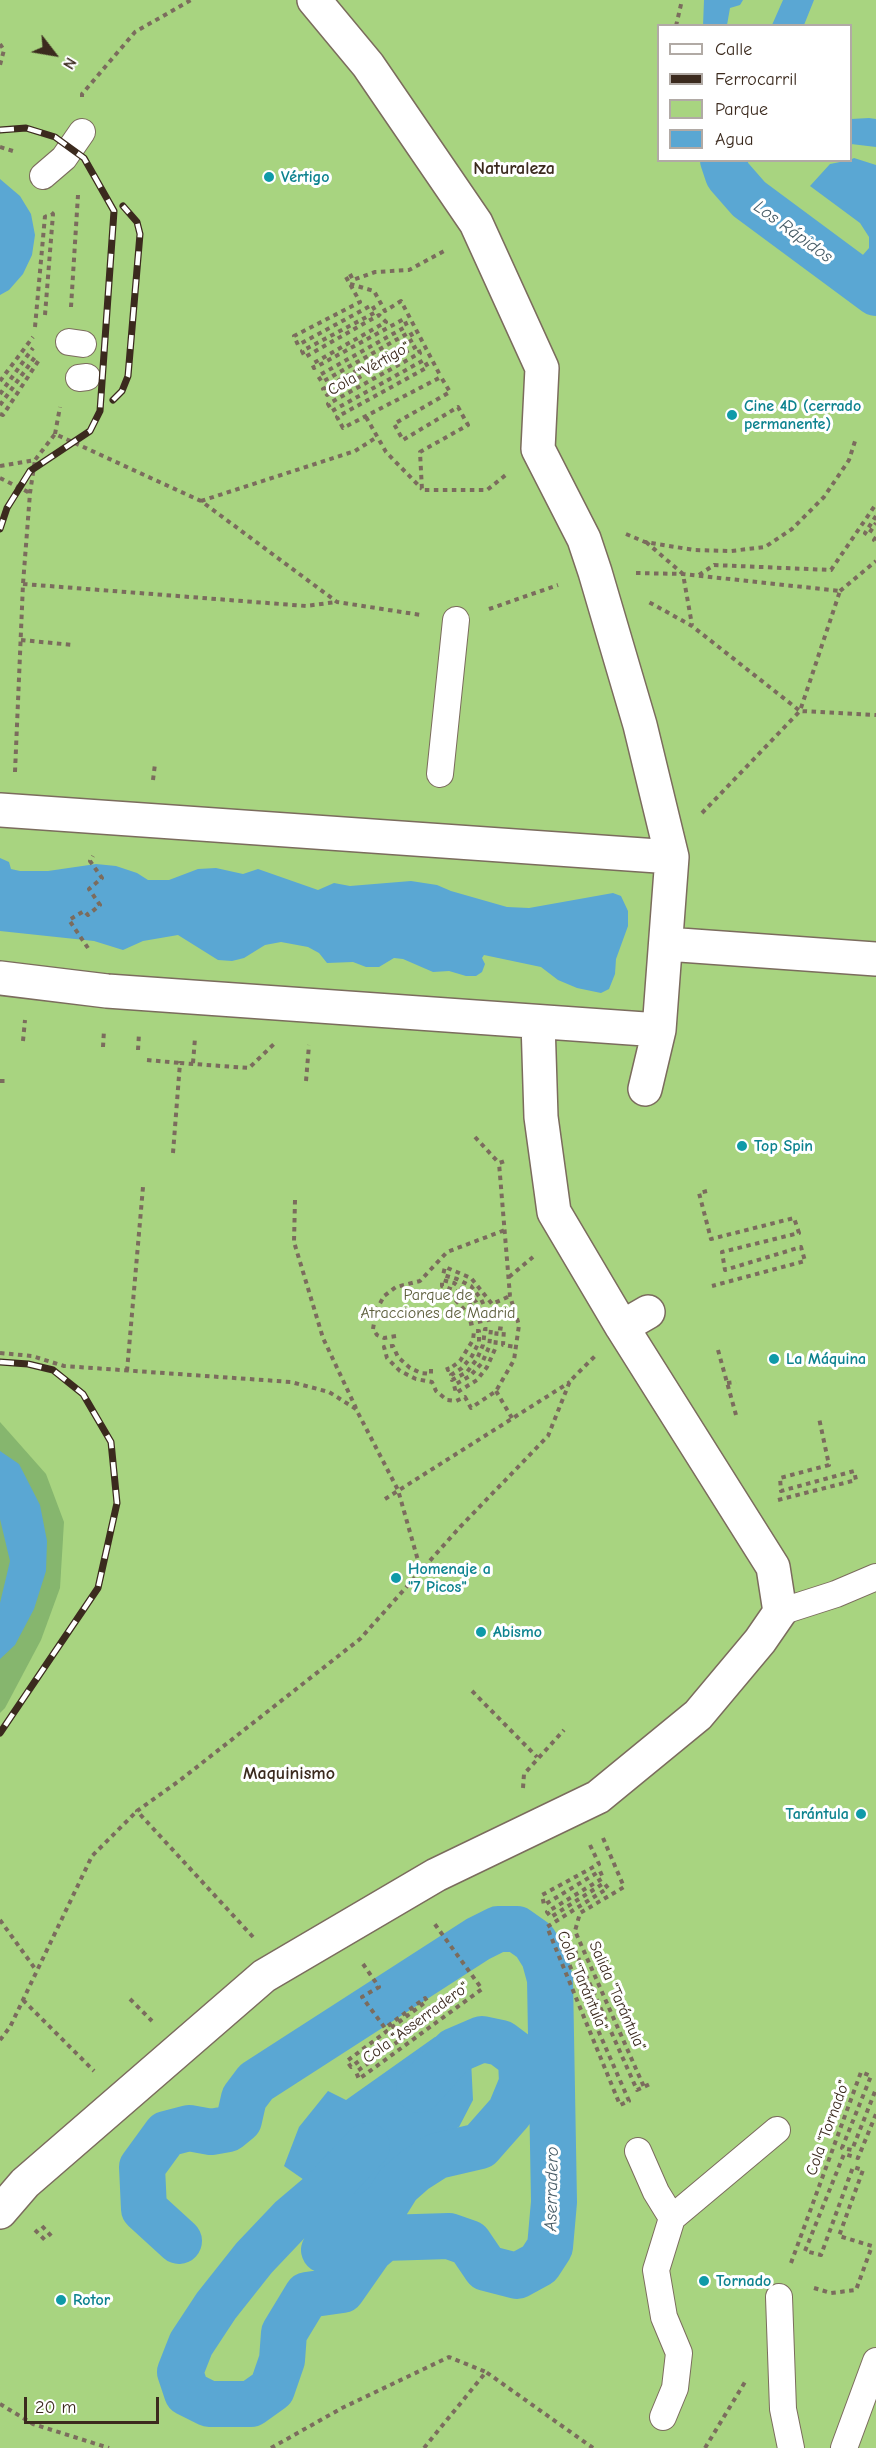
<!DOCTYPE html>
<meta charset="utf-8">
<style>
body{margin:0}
#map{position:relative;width:876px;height:2448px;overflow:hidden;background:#f3e8d1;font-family:"Comic Neue",sans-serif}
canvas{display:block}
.legend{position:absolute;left:657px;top:24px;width:195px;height:138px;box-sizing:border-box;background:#fff;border:2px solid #b1aaa5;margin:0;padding:8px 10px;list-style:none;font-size:18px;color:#3b2a1e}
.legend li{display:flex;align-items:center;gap:12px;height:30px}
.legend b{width:30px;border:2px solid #b1aaa5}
.north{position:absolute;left:24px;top:24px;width:60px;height:60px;-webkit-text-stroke:4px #fff;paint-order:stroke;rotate:121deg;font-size:16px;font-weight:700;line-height:24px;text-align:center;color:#3b2a1e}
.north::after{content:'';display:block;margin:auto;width:21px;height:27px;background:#3b2a1e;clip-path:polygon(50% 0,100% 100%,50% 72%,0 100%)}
.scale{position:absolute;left:24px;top:2397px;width:135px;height:27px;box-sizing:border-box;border:3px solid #3b2a1e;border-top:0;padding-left:8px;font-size:18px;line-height:21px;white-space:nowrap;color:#3b2a1e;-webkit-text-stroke:4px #fff;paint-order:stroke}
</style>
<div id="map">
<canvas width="876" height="2448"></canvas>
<ul class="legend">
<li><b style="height:8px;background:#fff"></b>Calle</li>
<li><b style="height:8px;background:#3b2a1e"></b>Ferrocarril</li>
<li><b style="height:16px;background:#a8d480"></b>Parque</li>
<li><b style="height:16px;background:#5aa7d3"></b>Agua</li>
</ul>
<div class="north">N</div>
<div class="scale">20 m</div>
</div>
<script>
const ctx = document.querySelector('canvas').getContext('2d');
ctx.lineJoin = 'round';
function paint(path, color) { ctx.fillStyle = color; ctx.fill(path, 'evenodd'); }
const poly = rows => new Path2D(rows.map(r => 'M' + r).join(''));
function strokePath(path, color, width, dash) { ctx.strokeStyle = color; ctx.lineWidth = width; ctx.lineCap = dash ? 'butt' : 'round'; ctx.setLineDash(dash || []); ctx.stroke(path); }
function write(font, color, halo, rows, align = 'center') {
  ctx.font = font + ' "Comic Neue",sans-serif'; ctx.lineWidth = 6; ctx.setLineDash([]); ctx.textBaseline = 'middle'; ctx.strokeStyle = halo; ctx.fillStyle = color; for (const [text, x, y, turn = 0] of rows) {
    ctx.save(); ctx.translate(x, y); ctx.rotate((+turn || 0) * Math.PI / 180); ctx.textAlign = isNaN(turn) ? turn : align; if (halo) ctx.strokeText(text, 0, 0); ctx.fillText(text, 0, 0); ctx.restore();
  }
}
paint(poly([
 [0,0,876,0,876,2448,0,2448],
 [658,26,850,26,850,160,658,160]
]), '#a8d480');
paint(poly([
 [0,1422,46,1474,64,1522,60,1588,41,1640,5,1708,0,1713]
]), '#86b66e');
paint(poly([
 [704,0,743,0,740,5,730,8,727,25,703,26],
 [783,0,814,0,804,25,772,25],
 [869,118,876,119,876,147,851,144,851,119],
 [854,158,876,165,876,273,853,256,862,256,869,248,869,237,860,223,810,186,830,164,850,160],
 [703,161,738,161,746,176,822,233,809,252,760,226,726,203,707,176],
 [0,179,20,196,31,214,35,235,32,255,23,274,9,290,0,295],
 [0,858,9,862,11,869,20,871,48,871,96,864,116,866,137,873,148,880,169,880,198,869,216,868,243,874,258,869,318,890,334,883,350,886,411,881,437,885,451,891,507,907,529,908,613,893,621,896,628,911,628,926,616,959,615,974,609,989,601,993,577,988,558,980,541,967,484,955,482,958,485,964,482,972,476,976,466,976,449,971,433,972,403,959,394,958,379,967,366,967,353,962,327,963,319,953,308,947,281,942,265,945,244,958,232,961,218,960,178,935,143,941,123,950,94,941,0,931],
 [0,1451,19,1464,40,1505,47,1541,46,1571,34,1609,15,1645,0,1659,0,1603,10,1561,0,1519],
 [457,2033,471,2060,473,2100,459,2127,421,2146,385,2175,370,2198,349,2211,284,2166,299,2127,328,2091,346,2100,435,2037]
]), '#5aa7d3');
strokePath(poly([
 [723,160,728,175,749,199,876,293],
 [179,2241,144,2209,142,2167,166,2134,189,2128,211,2132,228,2129,239,2120,244,2098,256,2082,478,1939,498,1929,517,1929,534,1941,544,1957,550,1979,554,2202,550,2247,539,2264,517,2276,486,2268,469,2243,449,2236,384,2238,370,2250,342,2290,307,2295,284,2333,282,2360,272,2389,251,2404,209,2404,187,2393,180,2372,191,2344,216,2306,254,2258,291,2219,324,2191,367,2146],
 [324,2250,342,2224,357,2216,374,2214,388,2201,398,2185,415,2170,437,2156,480,2146,510,2112,522,2083,521,2058,501,2043,482,2039,454,2051,419,2090]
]), '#5aa7d3', 46);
const lane = poly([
 [43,176,64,158,82,132],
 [69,342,83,344],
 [79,378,87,377],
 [440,774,456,620],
 [780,1612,836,1594,876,1577],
 [638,2151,656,2192,672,2218,656,2270,664,2317,679,2353,675,2388,663,2417],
 [672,2218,777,2130],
 [779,2297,783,2409,791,2448],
 [844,2448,876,2361]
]);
const street = poly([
 [314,0,368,65,476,223,542,368,538,449,584,539,595,572,640,725,672,857],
 [0,810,672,857,659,1030,107,991,0,978],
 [666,944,876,959],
 [645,1089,659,1030],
 [622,1327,648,1312],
 [0,2212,25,2183,264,1976,436,1875,598,1797,698,1715,760,1641,780,1612,773,1567,622,1327,554,1212,541,1117,538,1022]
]);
strokePath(lane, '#7b6c5d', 28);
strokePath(street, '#7b6c5d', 36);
strokePath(poly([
 [676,26,682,0],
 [0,44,4,50,0,65],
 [82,97,82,94,135,32,191,0],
 [0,147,16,152],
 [350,274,353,280,375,272,409,270,444,251],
 [346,277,360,302,294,336,298,345,372,305,376,312,302,351,305,357,379,315,386,322,312,364,314,368,404,319,407,326,318,376,322,382,410,332,414,339,323,389,327,395,417,346,420,353,328,404,332,411,424,360,428,367,337,417,343,428,441,377,450,392,394,424,403,440,458,407,468,425,420,452,422,490,487,490,507,474],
 [350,284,374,291,385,311,401,301,441,377],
 [71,307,78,195],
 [45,315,53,214,49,210],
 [35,327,45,216,43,213],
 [0,381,33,337],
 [0,394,33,348],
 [0,405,35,357],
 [0,414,3,415,39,360],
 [366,417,386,452,422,489],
 [55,434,60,407],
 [0,466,35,460,55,434,201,501,337,602,421,615],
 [0,478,30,493],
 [201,501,355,451,377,437],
 [876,516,865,533,868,535,876,523],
 [626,534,645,542,694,550,731,551,765,547,792,529,824,497,849,460,856,438],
 [876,537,874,540,876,541],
 [646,542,683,574,692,625],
 [636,573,683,574,840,591,800,711,692,626,647,601],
 [699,575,714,565,831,570,876,504],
 [23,584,306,606,336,602],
 [840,591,876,561],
 [489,609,558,585],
 [21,640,73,645],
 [15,772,23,584,30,493,35,460],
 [153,780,155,764],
 [702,813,800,711,876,715],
 [88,948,69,920,84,911,88,915,100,905,89,889,102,878,90,861,93,856],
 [23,1041,25,1020],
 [103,1047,104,1030],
 [138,1050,139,1033],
 [147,1060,180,1063],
 [193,1063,195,1038],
 [0,1081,8,1081],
 [306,1081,309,1045],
 [475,1137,499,1163],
 [173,1153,180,1063,249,1068,275,1043],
 [707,1191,699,1193,711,1239,794,1218,799,1233,722,1252,725,1270,801,1247,805,1261,712,1286],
 [295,1200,294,1242,323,1338,356,1408],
 [509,1277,533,1257],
 [418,1297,417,1294,420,1292,436,1291,451,1295,470,1316,476,1313,467,1300,456,1291,442,1286,442,1280,454,1283,467,1292,476,1302,481,1312,486,1310,481,1299,471,1286,457,1279,443,1275,445,1267,471,1278,492,1304,510,1296],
 [469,1324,515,1314],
 [396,1336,384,1338,377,1335,373,1329,376,1311,384,1296,396,1287,420,1281,447,1252,505,1230],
 [718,1350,736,1415],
 [0,1353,32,1356,64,1366,291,1382,329,1392,356,1409,398,1490,421,1571],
 [447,1367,448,1370,460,1361,473,1340,474,1331,479,1331,479,1342,472,1356,462,1368,451,1375,452,1380,467,1372,477,1359,483,1345,485,1329,491,1329,489,1347,482,1363,470,1376,454,1385,456,1393,477,1380,487,1367,495,1349,497,1328,504,1329,503,1345,516,1347],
 [431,1369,431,1374,421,1373,410,1368,398,1357,393,1346,384,1347,387,1358,400,1371,416,1379,432,1382,436,1391,447,1400,456,1401,465,1397,471,1408,496,1391,514,1360,519,1325,510,1296,499,1163,508,1160],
 [127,1371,143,1187],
 [727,1383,736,1382],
 [496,1391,512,1418],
 [385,1499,570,1382],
 [778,1500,856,1480,854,1471,781,1491,780,1478,829,1465,819,1418],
 [472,1691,537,1757],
 [523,1788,524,1774,564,1730],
 [603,1838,624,1887,580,1913,575,1931,644,2087],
 [590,1845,599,1864,542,1895,544,1905,600,1871,603,1878,547,1912,551,1917,604,1883,608,1888,547,1927,620,2105,629,2101,563,1950,573,1946,637,2090,650,2084],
 [0,1920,36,1970],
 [253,1937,137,1811,179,1781,360,1639,460,1527,548,1436,570,1381,595,1356],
 [363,1964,379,1987,362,1997,385,2028,425,1998,427,2001,347,2061,351,2067,432,2006,437,2013,356,2072,359,2079,482,1989,434,1923],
 [130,1999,152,2021],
 [23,2000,94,2071],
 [0,2040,10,2027,92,1856,137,1811],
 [42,2226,54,2239],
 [35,2230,45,2240],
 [791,2263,861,2072,871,2076,842,2148,852,2150,876,2089],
 [814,2288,831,2293,856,2290,872,2246,839,2236,863,2170,853,2167,821,2255,805,2251,844,2154,858,2158,876,2114],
 [0,2404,33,2424,109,2448],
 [271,2448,342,2408,449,2357,486,2372],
 [424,2448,486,2372,593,2448],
 [705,2448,745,2382]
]), '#7b6c5d', 4, [4.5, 4.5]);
strokePath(lane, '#fff', 26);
strokePath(street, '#fff', 33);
const rail = poly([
 [0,130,26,128,55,137,84,158,114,211,100,411,90,431,30,471,7,508,0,529],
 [113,400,122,391,128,376,140,234,137,222,123,206],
 [0,1362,28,1364,53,1370,83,1394,111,1442,117,1503,98,1588,0,1733]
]);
strokePath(rail, '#3b2a1e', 7);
strokePath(rail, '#fff', 4.5, [14]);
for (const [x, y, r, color] of [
 [269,177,6,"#0f9aa8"],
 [732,415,6,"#0f9aa8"],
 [742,1146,6,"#0f9aa8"],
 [774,1359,6,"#0f9aa8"],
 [396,1578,6,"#0f9aa8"],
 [481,1632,6,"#0f9aa8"],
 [861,1814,6,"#0f9aa8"],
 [704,2281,6,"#0f9aa8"],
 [61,2300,6,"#0f9aa8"]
]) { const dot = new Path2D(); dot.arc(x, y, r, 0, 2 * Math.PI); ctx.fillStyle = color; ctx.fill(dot); strokePath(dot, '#fff', 2); }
write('bold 16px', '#0d838f', '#fff', [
 ["Vértigo",281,177],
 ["Cine 4D (cerrado",744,406],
 ["permanente)",744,424],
 ["Top Spin",754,1146],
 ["La Máquina",786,1359],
 ["Homenaje a",408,1569],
 ["\"7 Picos\"",408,1587],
 ["Abismo",493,1632],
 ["Tarántula",849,1814,"right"],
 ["Tornado",716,2281],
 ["Rotor",73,2300]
], 'left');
write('16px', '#3b2a1e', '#fff', [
 ["Cola \"Vértigo\"",369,369,-30],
 ["Cola \"Tarántula\"",582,1981,67],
 ["Salida \"Tarántula\"",617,1996,66],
 ["Cola \"Asserradero\"",416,2023,-36],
 ["Cola \"Tornado\"",828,2128,-70]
]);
write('16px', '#5c5d3b', '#fff', [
 ["Parque de",438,1295],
 ["Atracciones de Madrid",438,1313]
]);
write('bold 18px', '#3b2a1e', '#fff', [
 ["Naturaleza",514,169],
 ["Maquinismo",289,1774]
]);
write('italic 18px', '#475c66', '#fff', [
 ["Los Rápidos",793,232,36],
 ["Aserradero",552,2189,-89]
]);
</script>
